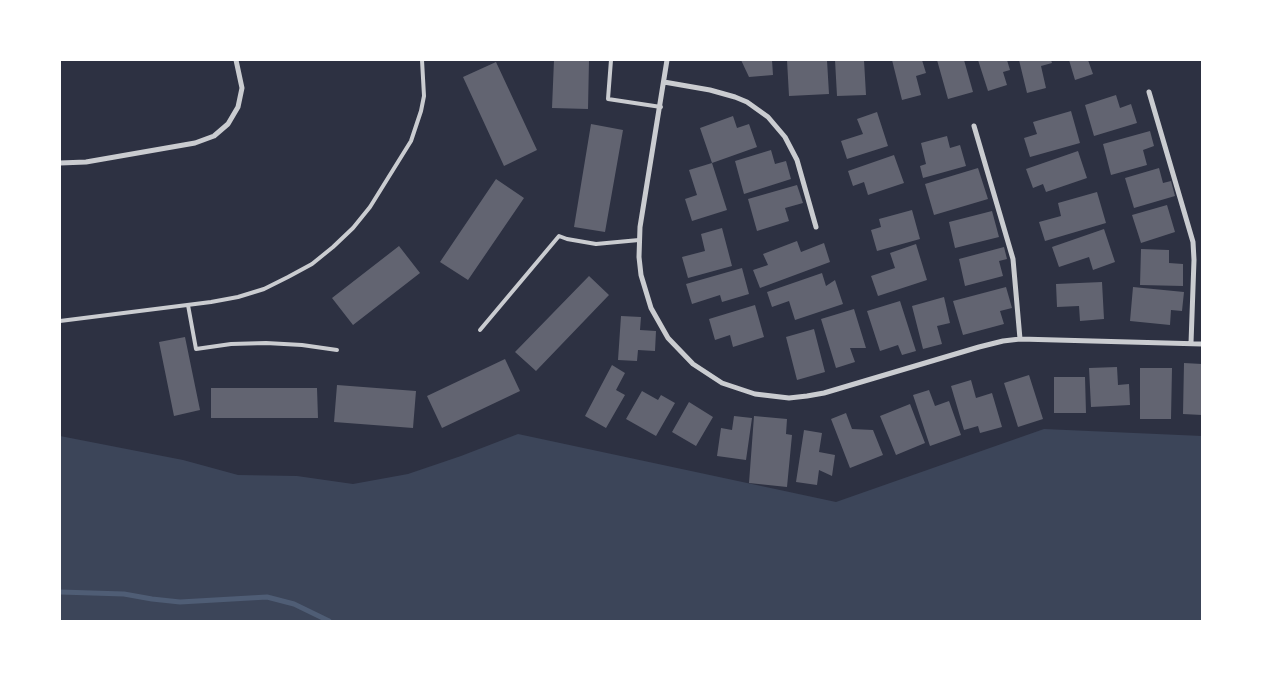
<!DOCTYPE html>
<style>
body{margin:0}
#map{position:relative;width:1262px;height:681px;overflow:hidden;background:#2d3142;font-family:Montserrat,sans-serif}
canvas{display:block}
.frame{position:absolute;inset:0;border:61px solid #fff;pointer-events:none}
</style>
<div id="map">
<canvas width="1262" height="681"></canvas>
<div class="frame"></div>
</div>
<script>
const ctx = document.querySelector('canvas').getContext('2d');
ctx.lineJoin = 'round';
function paint(path, color) { ctx.fillStyle = color; ctx.fill(path, 'evenodd'); }
const poly = rows => new Path2D(rows.map(r => 'M' + r).join(''));
function strokePath(path, color, width, dash) { ctx.strokeStyle = color; ctx.lineWidth = width; ctx.lineCap = dash ? 'butt' : 'round'; ctx.setLineDash(dash || []); ctx.stroke(path); }
paint(poly([
 [1044,429,1202,436,1202,621,60,621,60,436,183,460,238,475,297,476,353,484,408,474,461,456,518,434,836,502]
]), '#3c4559');
strokePath(poly([
 [60,592,124,594,152,599,180,602,267,597,294,604,329,621]
]), '#4f5d75', 5);
paint(poly([
 [554,60,589,60,588,109,552,108],
 [741,60,772,60,773,75,749,77],
 [787,60,827,60,829,94,789,96],
 [835,60,864,60,866,95,837,96],
 [892,60,922,60,926,73,916,76,921,95,902,100],
 [937,60,964,60,973,92,948,99],
 [978,60,1007,60,1010,70,1003,72,1007,85,988,91],
 [1019,60,1051,60,1052,63,1041,66,1046,88,1027,93],
 [1069,60,1088,60,1093,74,1075,80],
 [496,62,537,150,504,166,463,77],
 [1116,95,1120,108,1131,104,1137,123,1094,136,1085,105],
 [1071,111,1080,143,1030,157,1024,138,1037,134,1033,122],
 [877,112,888,146,847,159,841,141,863,134,857,119],
 [733,116,737,128,749,124,757,147,712,163,727,210,692,221,685,199,697,195,689,170,712,163,700,128],
 [591,124,623,130,605,232,574,227],
 [1150,131,1154,146,1143,150,1147,165,1111,175,1103,144],
 [947,136,950,148,960,145,966,166,923,178,920,166,926,164,921,143],
 [771,150,775,164,786,161,791,179,744,194,735,161],
 [1078,151,1087,178,1046,192,1043,184,1033,188,1026,169],
 [894,155,904,183,868,195,864,182,853,186,848,171],
 [978,168,988,199,934,215,925,184],
 [1159,168,1163,183,1171,181,1175,196,1134,208,1125,178],
 [496,179,524,198,468,280,440,262],
 [797,185,803,203,785,208,789,221,757,231,748,199],
 [1097,192,1106,223,1045,241,1039,222,1061,216,1058,203],
 [1167,205,1175,232,1141,243,1132,215],
 [912,210,920,239,877,251,871,230,881,227,879,219],
 [992,211,999,237,955,248,949,222],
 [722,228,732,266,688,278,682,257,705,251,701,234],
 [1104,229,1115,262,1093,270,1089,257,1059,267,1052,247],
 [797,241,801,252,824,243,830,262,760,288,753,270,768,265,763,254],
 [916,244,927,280,878,296,871,276,895,268,890,253],
 [399,246,420,273,353,325,332,298],
 [1004,247,1007,259,999,261,1003,276,965,286,959,259],
 [1141,249,1169,250,1169,263,1183,264,1183,286,1140,285],
 [742,268,749,294,722,302,720,295,692,304,686,284],
 [822,273,826,286,835,280,843,304,795,320,789,301,772,307,767,292],
 [589,276,609,295,536,371,515,352],
 [1102,282,1104,319,1080,321,1079,306,1057,307,1056,284],
 [1006,287,1012,308,1000,311,1004,324,963,335,953,301],
 [1133,287,1184,292,1182,311,1171,310,1170,325,1130,321],
 [944,297,950,323,937,326,942,344,923,349,912,306],
 [900,301,916,351,902,355,898,345,880,351,867,311],
 [755,305,764,337,733,347,730,335,715,340,709,319],
 [854,309,866,348,850,348,855,362,836,368,821,319],
 [621,316,641,317,640,330,656,331,655,351,638,350,637,361,618,360],
 [814,329,825,372,797,380,786,337],
 [185,337,200,410,174,416,159,342],
 [505,359,520,391,442,428,427,396],
 [1184,363,1202,364,1202,415,1183,414],
 [612,365,625,373,616,390,625,395,606,428,585,416],
 [1117,367,1118,385,1129,384,1130,405,1091,407,1089,368],
 [1140,368,1172,368,1171,419,1140,419],
 [1029,375,1043,419,1018,427,1004,383],
 [1054,377,1085,377,1086,413,1054,413],
 [971,380,976,398,992,393,1002,427,980,433,978,426,964,430,951,386],
 [337,385,416,391,413,428,334,422],
 [211,388,317,388,318,418,211,418],
 [929,390,935,406,949,401,961,435,930,446,913,395],
 [642,391,658,400,661,395,675,403,656,436,626,419],
 [689,402,713,417,696,446,672,432],
 [910,404,925,443,896,455,880,416],
 [846,413,852,429,873,430,883,455,850,468,831,419],
 [734,416,752,418,746,460,717,456,721,428,732,430],
 [754,416,787,419,786,434,792,435,787,487,749,483],
 [804,430,822,433,819,452,835,455,832,476,819,470,817,485,796,482]
]), '#626471');
strokePath(poly([
 [611,60,608,99,661,107],
 [188,305,196,349,231,344,266,343,302,345,337,350],
 [60,321,211,302,238,297,264,289,288,277,312,264,333,247,353,228,370,207,411,141,421,111,424,96,422,60],
 [480,330,559,236,567,239,596,244,639,240]
]), '#caccd0', 4);
strokePath(poly([
 [667,60,640,227,639,257,641,275,651,308,668,338,693,364,722,383,755,394,789,398,807,396,824,393,979,347,1003,341,1020,339,1202,344],
 [664,82,710,90,735,97,747,102,768,117,785,137,797,160,816,227],
 [1149,92,1193,242,1194,260,1191,343],
 [974,126,1013,259,1020,339],
 [60,163,86,162,195,143,214,136,228,124,238,107,242,88,236,60]
]), '#caccd0', 5);
</script>
